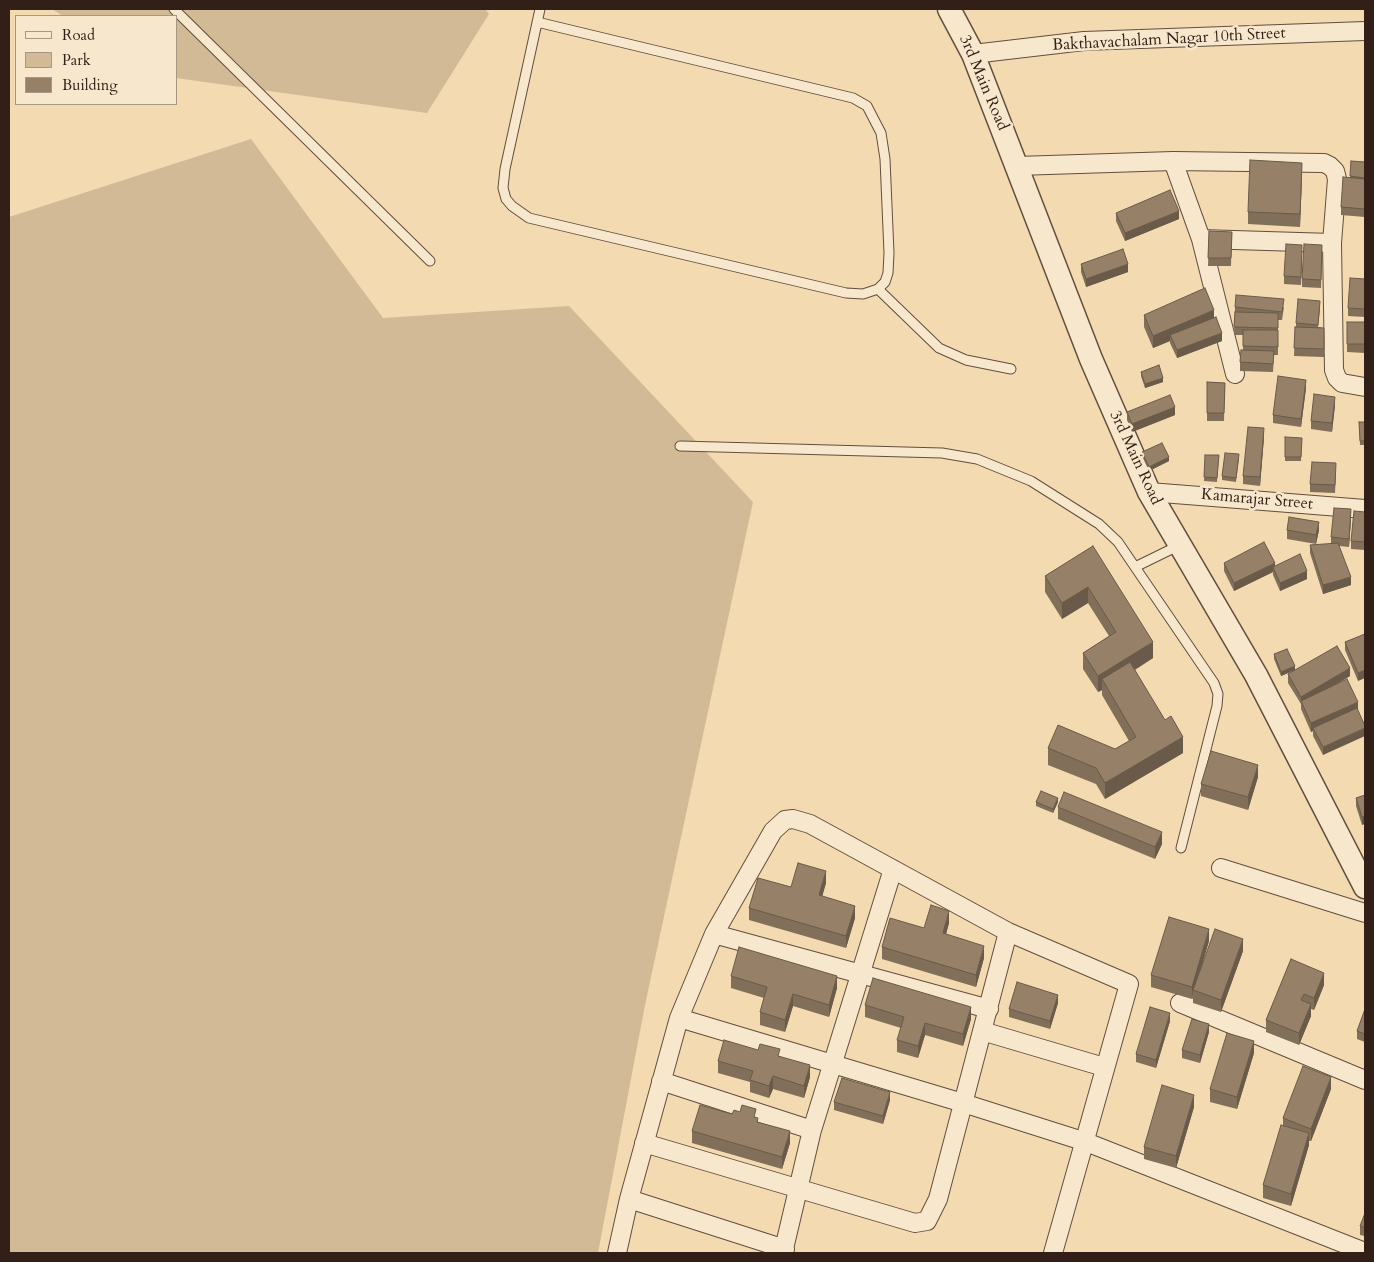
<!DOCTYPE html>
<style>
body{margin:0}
#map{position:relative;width:1374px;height:1262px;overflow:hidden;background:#f3dab1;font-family:Cardo,serif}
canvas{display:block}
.frame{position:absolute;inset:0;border:10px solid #322018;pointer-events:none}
.legend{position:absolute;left:15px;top:15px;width:162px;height:90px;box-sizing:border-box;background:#f7e7cc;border:1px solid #a89784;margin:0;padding:6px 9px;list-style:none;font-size:15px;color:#322018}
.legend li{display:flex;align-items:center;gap:10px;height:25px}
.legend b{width:25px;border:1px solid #a89784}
</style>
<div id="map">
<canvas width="1374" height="1262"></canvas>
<div class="frame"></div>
<ul class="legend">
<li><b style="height:6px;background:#f7e7cc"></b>Road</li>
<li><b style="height:14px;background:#d2ba97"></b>Park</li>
<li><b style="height:14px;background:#968168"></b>Building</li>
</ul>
</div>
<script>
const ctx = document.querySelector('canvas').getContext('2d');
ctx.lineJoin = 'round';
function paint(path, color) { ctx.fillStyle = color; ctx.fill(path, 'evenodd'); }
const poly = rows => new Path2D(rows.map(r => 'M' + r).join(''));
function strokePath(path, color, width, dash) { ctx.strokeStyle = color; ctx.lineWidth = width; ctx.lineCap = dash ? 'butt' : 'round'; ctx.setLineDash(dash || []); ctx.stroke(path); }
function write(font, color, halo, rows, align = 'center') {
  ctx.font = font + ' Cardo,serif'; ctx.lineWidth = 5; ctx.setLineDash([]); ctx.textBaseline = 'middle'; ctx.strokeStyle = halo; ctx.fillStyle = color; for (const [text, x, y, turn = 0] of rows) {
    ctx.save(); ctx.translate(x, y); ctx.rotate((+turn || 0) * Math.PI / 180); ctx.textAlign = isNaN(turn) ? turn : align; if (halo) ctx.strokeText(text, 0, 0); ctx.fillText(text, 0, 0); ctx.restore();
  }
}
paint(poly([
 [52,9,485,9,489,14,427,113,176,78,176,16,63,16],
 [251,139,383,318,569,306,753,502,645,1005,598,1253,9,1253,9,217]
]), '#d2ba97');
const service = poly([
 [174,9,430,261],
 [537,22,853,98,867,106,881,133,885,159,889,253,888,273,885,282,878,289,863,294,846,293,529,218,512,206,506,199,503,188,505,169,540,9],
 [878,289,939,348,966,360,1011,369],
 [680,446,942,453,977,459,1031,481,1099,524,1118,542,1135,567,1214,683,1218,694,1217,706,1181,848],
 [1135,567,1180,545]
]);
const minor = poly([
 [973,54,1084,41,1365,31],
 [1173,161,1201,239,1332,243],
 [1017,166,1173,161,1324,163,1330,166,1335,171,1337,179,1332,243,1334,370,1337,378,1342,383,1365,387],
 [1201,239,1235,374],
 [1149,492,1365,509],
 [1221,868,1365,913],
 [714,934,989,1009],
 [1180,1003,1365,1080],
 [679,1018,963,1103,1086,1142,1365,1252],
 [982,1031,1104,1067],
 [661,1081,812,1130],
 [644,1143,915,1223,927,1221,938,1199,1008,932],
 [629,1199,785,1249],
 [617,1253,629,1199,679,1018,714,934,773,831,785,820,793,819,810,824,1008,932,1129,984,1053,1253],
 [783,1253,812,1130,893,869]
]);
const tertiary = poly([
 [949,9,973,54,1091,359,1149,492,1256,675,1365,887]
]);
strokePath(service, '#624e3e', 11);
strokePath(minor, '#624e3e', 20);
strokePath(tertiary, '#624e3e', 25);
strokePath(service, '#f7e7cc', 9);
strokePath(minor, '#f7e7cc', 18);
strokePath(tertiary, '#f7e7cc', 22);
paint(poly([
 [1351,161,1365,162,1365,217,1341,215,1341,207,1350,178],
 [1302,175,1300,227,1248,224,1248,212],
 [1116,213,1179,219,1125,241,1116,221],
 [1209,231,1232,232,1231,266,1208,266],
 [1302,253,1301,285,1284,284,1284,276],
 [1322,253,1321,288,1302,287,1302,279],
 [1081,264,1128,272,1086,287,1081,272],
 [1365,279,1365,317,1348,316,1348,308],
 [1235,307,1284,307,1282,320,1278,320,1278,355,1274,355,1273,372,1240,371,1240,362,1243,350,1243,335,1234,335],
 [1320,309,1318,327,1324,328,1324,357,1294,356,1295,327,1296,327,1296,323],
 [1144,315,1214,318,1222,341,1177,358,1170,343,1170,341,1153,348,1144,327],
 [1347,322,1365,322,1365,353,1347,352],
 [1141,372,1163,382,1145,388,1141,376],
 [1207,382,1225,383,1224,421,1207,421],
 [1306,388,1301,427,1273,423,1273,415],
 [1335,405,1332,432,1311,429,1311,421],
 [1127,412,1175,415,1132,432,1127,420],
 [1359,422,1365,422,1365,445,1360,445],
 [1264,437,1260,486,1243,484,1243,476],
 [1302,438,1301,461,1285,461,1285,457],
 [1142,452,1169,461,1149,471,1142,456],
 [1205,455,1219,455,1217,482,1204,481],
 [1239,458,1236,482,1222,480,1222,476],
 [1336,472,1335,493,1310,492,1310,484],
 [1365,512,1365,550,1351,549,1351,541],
 [1351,518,1349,547,1339,546,1351,585,1323,594,1310,553,1310,545,1331,544,1331,537],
 [1287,530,1319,530,1316,544,1287,539],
 [1093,546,1153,658,1135,670,1183,753,1105,799,1096,784,1048,765,1048,748,1115,749,1129,741,1102,695,1102,690,1098,692,1083,669,1083,653,1109,636,1088,603,1062,619,1045,592,1045,576],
 [1224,563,1275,566,1307,579,1280,591,1273,575,1273,572,1234,591,1224,571],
 [1365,634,1358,681,1345,650,1345,642],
 [1274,654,1295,670,1281,676,1274,659],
 [1288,674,1350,676,1338,683,1323,755,1313,736,1313,731,1311,732,1301,709,1301,704,1288,683],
 [1258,777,1248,810,1201,796,1201,784],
 [1365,795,1362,825,1356,806,1356,798],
 [1036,802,1058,802,1053,813,1036,806],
 [1058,807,1162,844,1155,859,1058,819],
 [826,883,822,896,855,918,846,948,749,920,749,908,791,887],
 [949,923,946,934,984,958,976,987,882,959,882,947,924,928],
 [1209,941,1203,961,1243,951,1221,1012,1193,1003,1193,996,1192,999,1151,987,1151,975],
 [1291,959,1324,985,1314,1010,1311,1009,1311,1016,1299,1045,1266,1032,1266,1020],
 [731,976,837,988,829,1017,793,1006,785,1032,760,1025,760,1012,764,998,731,988],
 [1058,1003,1050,1029,1009,1017,1009,1009],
 [865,1005,971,1019,963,1046,925,1035,918,1058,897,1052,897,1040,901,1028,865,1017],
 [1365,1009,1365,1042,1357,1039,1357,1031],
 [1170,1021,1156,1068,1136,1062,1136,1054],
 [1209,1032,1200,1063,1182,1058,1182,1050],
 [1254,1053,1237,1109,1210,1102,1210,1089],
 [780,1056,810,1077,804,1098,773,1089,769,1098,750,1092,750,1082,718,1073,718,1061],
 [1331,1089,1311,1141,1309,1141,1309,1145,1291,1206,1263,1198,1263,1185,1283,1125,1283,1118],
 [890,1100,883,1124,834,1110,834,1102],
 [1194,1107,1176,1168,1144,1159,1144,1147],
 [732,1114,756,1117,758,1122,790,1143,782,1169,692,1143,692,1131],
 [1365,1213,1365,1236,1360,1235,1360,1226]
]), '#816f59');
paint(poly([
 [1302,163,1302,175,1300,227,1300,214],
 [1179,211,1179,219,1125,241,1125,233],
 [1128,264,1128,272,1086,287,1086,279],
 [1214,310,1214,322,1170,335,1170,341,1153,348,1153,336],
 [1222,333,1222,341,1177,358,1177,350],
 [1163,378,1163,382,1145,388,1145,384],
 [1306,380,1306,388,1301,427,1301,419],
 [1335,397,1335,405,1332,432,1332,423],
 [1175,407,1175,415,1132,432,1132,424],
 [1264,428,1264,437,1260,486,1260,477],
 [1169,457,1169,461,1149,471,1149,467],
 [1351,509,1351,518,1349,547,1349,539],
 [1319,522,1319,530,1316,544,1316,535],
 [1275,563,1275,571,1273,567,1273,572,1234,591,1234,583],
 [1307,571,1307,579,1280,591,1280,583],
 [1351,577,1351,585,1323,594,1323,585],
 [1088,587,1088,603,1062,619,1062,603],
 [1153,642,1153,658,1106,687,1102,679,1102,690,1098,692,1098,676],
 [1295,666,1295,670,1281,676,1281,672],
 [1350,668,1350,676,1302,704,1301,702,1301,697],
 [1365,670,1365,678,1358,681,1358,673],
 [1358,702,1358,710,1313,728,1313,731,1311,732,1311,723],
 [1365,728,1365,736,1323,755,1323,747],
 [1183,737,1183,753,1105,799,1105,783],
 [1258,765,1258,777,1248,810,1248,797],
 [1058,798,1058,802,1053,813,1053,809],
 [1365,816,1365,824,1362,825,1362,817],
 [1162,832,1162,844,1155,859,1155,847],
 [826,871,826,883,819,908,819,895],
 [855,906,855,918,846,948,846,936],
 [949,911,949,923,943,945,943,933],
 [1209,929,1209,941,1194,991,1193,990,1192,999,1192,987],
 [1243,939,1243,951,1221,1012,1221,1000],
 [984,946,984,958,976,987,976,975],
 [1324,973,1324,985,1314,1010,1314,998],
 [837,976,837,988,829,1017,829,1005],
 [793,994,793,1006,785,1032,785,1020],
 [1058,995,1058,1003,1050,1029,1050,1021],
 [1311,1004,1311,1016,1299,1045,1299,1033],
 [971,1007,971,1019,963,1046,963,1034],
 [1170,1013,1170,1021,1156,1068,1156,1060],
 [925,1023,925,1035,918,1058,918,1046],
 [1209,1024,1209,1032,1200,1063,1200,1055],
 [1254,1041,1254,1053,1237,1109,1237,1097],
 [810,1065,810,1077,804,1098,804,1086],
 [773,1076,773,1089,769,1098,769,1086],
 [1331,1077,1331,1089,1311,1141,1311,1129],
 [890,1092,890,1100,883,1124,883,1116],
 [1194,1095,1194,1107,1176,1168,1176,1156],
 [790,1131,790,1143,782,1169,782,1157],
 [1309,1133,1309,1145,1291,1206,1291,1194]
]), '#695a49');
const building = poly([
 [1250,160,1302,163,1300,214,1248,212,1250,160],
 [1351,161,1365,162,1365,178,1350,176,1351,161],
 [1343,177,1365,179,1365,209,1341,207,1343,177],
 [1170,190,1179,211,1125,233,1116,213,1170,190],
 [1209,231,1232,232,1231,258,1208,258,1209,231],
 [1286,244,1302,245,1301,277,1284,276,1286,244],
 [1304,244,1322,245,1321,280,1302,279,1304,244],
 [1123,249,1128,264,1086,279,1081,264,1123,249],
 [1350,278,1365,279,1365,309,1348,308,1350,278],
 [1205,288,1214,310,1153,336,1144,315,1205,288],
 [1236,295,1284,299,1282,312,1235,307,1236,295],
 [1298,299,1320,301,1318,325,1296,323,1298,299],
 [1235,312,1278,313,1278,328,1234,327,1235,312],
 [1216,317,1222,333,1177,350,1170,335,1216,317],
 [1347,322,1365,322,1365,344,1347,344,1347,322],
 [1295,327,1324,328,1324,349,1294,348,1295,327],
 [1243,330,1278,330,1278,347,1243,346,1243,330],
 [1241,350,1274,351,1273,364,1240,362,1241,350],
 [1159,365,1163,378,1145,384,1141,372,1159,365],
 [1278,376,1306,380,1301,419,1273,415,1278,376],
 [1207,382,1225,383,1224,413,1207,413,1207,382],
 [1314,394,1335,397,1332,423,1311,421,1314,394],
 [1170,395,1175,407,1132,424,1127,412,1170,395],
 [1359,422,1365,422,1365,441,1360,441,1359,422],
 [1248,427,1264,428,1260,477,1243,476,1248,427],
 [1285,437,1302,438,1301,457,1285,457,1285,437],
 [1162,443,1169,457,1149,467,1142,452,1162,443],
 [1225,453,1239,454,1236,478,1222,476,1225,453],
 [1205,455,1219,455,1217,478,1204,477,1205,455],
 [1312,462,1336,463,1335,485,1310,484,1312,462],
 [1334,508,1351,509,1349,539,1331,537,1334,508],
 [1354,511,1365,512,1365,542,1351,541,1354,511],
 [1289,517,1319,522,1316,535,1287,530,1289,517],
 [1264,542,1275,563,1234,583,1224,563,1264,542],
 [1338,543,1351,577,1323,585,1310,545,1338,543],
 [1093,546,1153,642,1098,676,1083,653,1116,632,1088,587,1062,603,1045,576,1093,546],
 [1300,554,1307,571,1280,583,1273,567,1300,554],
 [1365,634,1365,670,1358,673,1345,642,1365,634],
 [1337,646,1350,668,1301,697,1288,674,1337,646],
 [1287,649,1295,666,1281,672,1274,654,1287,649],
 [1130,662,1165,720,1171,716,1183,737,1105,783,1096,768,1048,748,1058,725,1115,749,1136,737,1102,679,1130,662],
 [1347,679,1358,702,1311,723,1301,701,1347,679],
 [1357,708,1365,726,1365,728,1323,747,1313,728,1357,708],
 [1211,751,1258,765,1248,797,1201,784,1211,751],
 [1041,791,1058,798,1053,809,1036,802,1041,791],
 [1064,792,1162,832,1155,847,1058,807,1064,792],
 [1365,795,1365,816,1362,817,1356,798,1365,795],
 [798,863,826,871,819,895,855,906,846,936,749,908,758,878,791,887,798,863],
 [931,905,949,911,943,933,984,946,976,975,882,947,890,918,924,928,931,905],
 [1169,917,1209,929,1192,987,1151,975,1169,917],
 [1215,929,1243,939,1221,1000,1193,990,1215,929],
 [739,947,837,976,829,1005,793,994,785,1020,760,1012,767,987,731,976,739,947],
 [1291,959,1324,973,1314,998,1304,994,1301,1000,1311,1004,1299,1033,1266,1020,1291,959],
 [873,978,971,1007,963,1034,925,1023,918,1046,897,1040,904,1017,865,1005,873,978],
 [1017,982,1058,995,1050,1021,1009,1009,1017,982],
 [1150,1007,1170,1013,1156,1060,1136,1054,1150,1007],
 [1365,1009,1365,1034,1357,1031,1365,1009],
 [1192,1019,1209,1024,1200,1055,1182,1050,1192,1019],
 [1227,1033,1254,1041,1237,1097,1210,1089,1227,1033],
 [724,1040,758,1050,760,1044,780,1049,778,1056,810,1065,804,1086,773,1076,769,1086,750,1080,753,1071,718,1061,724,1040],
 [1303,1066,1331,1077,1311,1129,1283,1118,1303,1066],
 [842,1078,890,1092,883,1116,834,1102,842,1078],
 [1162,1085,1194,1095,1176,1156,1144,1147,1162,1085],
 [700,1105,732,1114,734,1110,740,1112,742,1105,756,1109,754,1117,758,1118,757,1122,790,1131,782,1157,692,1131,700,1105],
 [1281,1125,1309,1133,1291,1194,1263,1185,1281,1125],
 [1365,1213,1365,1228,1360,1226,1365,1213]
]);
paint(building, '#968168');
strokePath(building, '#695a49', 1);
write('16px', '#322018', '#f7e7cc', [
 ["Bakthavachalam Nagar 10th Street",1169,40,-3],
 ["3rd Main Road",983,83,67],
 ["3rd Main Road",1135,458,65],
 ["Kamarajar Street",1257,500,5]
]);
</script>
